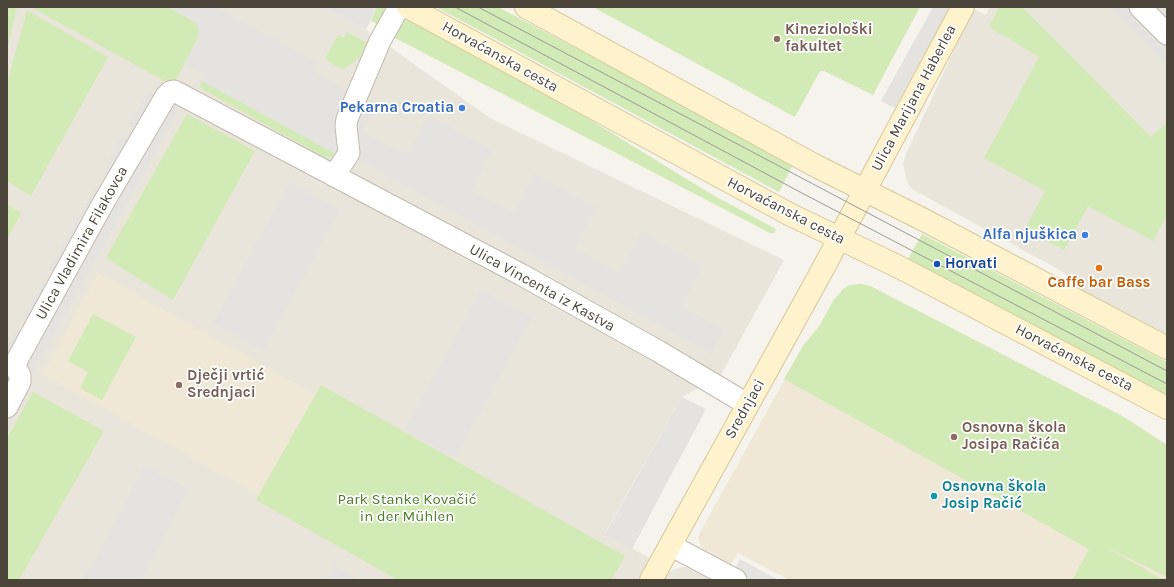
<!DOCTYPE html>
<meta charset="utf-8">
<style>
body{margin:0}
#map{position:relative;width:1174px;height:587px;overflow:hidden;background:#f6f3ec;font-family:Karla,sans-serif}
canvas{display:block}
.frame{position:absolute;inset:0;border:8px solid #4b4439;pointer-events:none}
</style>
<div id="map">
<canvas width="1174" height="587"></canvas>
<div class="frame"></div>
</div>
<script>
const ctx = document.querySelector('canvas').getContext('2d');
ctx.lineJoin = 'round';
function paint(path, color) { ctx.fillStyle = color; ctx.fill(path, 'evenodd'); }
const poly = rows => new Path2D(rows.map(r => 'M' + r).join(''));
function strokePath(path, color, width, dash) { ctx.strokeStyle = color; ctx.lineWidth = width; ctx.lineCap = dash ? 'butt' : 'round'; ctx.setLineDash(dash || []); ctx.stroke(path); }
function write(font, color, halo, rows, align = 'center') {
  ctx.font = font + ' Karla,sans-serif'; ctx.lineWidth = 3.5; ctx.setLineDash([]); ctx.textBaseline = 'middle'; ctx.strokeStyle = halo; ctx.fillStyle = color; for (const [text, x, y, turn = 0] of rows) {
    ctx.save(); ctx.translate(x, y); ctx.rotate((+turn || 0) * Math.PI / 180); ctx.textAlign = isNaN(turn) ? turn : align; if (halo) ctx.strokeText(text, 0, 0); ctx.fillText(text, 0, 0); ctx.restore();
  }
}
paint(poly([
 [7,7,322,7,366,30,490,118,784,260,721,375,682,397,605,533,651,559,639,580,7,580],
 [990,7,1167,7,1167,337,1084,292,1063,272,912,189,908,184,903,164,906,154,973,9,986,15],
 [681,567,688,567,714,580,662,580,671,571]
]), '#eae5da');
paint(poly([
 [98,273,316,395,260,496,42,374],
 [861,284,870,286,1124,417,1167,445,1167,580,789,580,738,553,731,564,703,549,700,545,698,536,803,346,820,325,833,301,843,289,849,285]
]), '#efe8d6');
paint(poly([
 [7,7,17,7,7,50],
 [31,7,168,7,196,23,200,32,198,38,174,83,168,83],
 [377,7,385,7,387,13,379,25,371,21],
 [436,7,498,7,794,163,779,192],
 [593,7,920,7,873,95,824,71,820,71,795,117],
 [999,7,1022,7,1151,137,1167,122,1167,215,1153,241,1088,206,1064,250,1025,229,1045,191,984,158,1039,57,989,27],
 [27,10,108,57,31,196,7,181,7,84],
 [403,20,413,21,589,119,711,194,776,229,774,233,770,233,395,38,390,29],
 [347,32,370,45,366,53,343,70,325,59,338,35,344,38],
 [202,81,336,154,331,158,320,155,202,89,200,86],
 [187,114,255,151,173,300,109,260,107,256],
 [7,204,21,213,7,239],
 [922,234,1167,362,1167,396,908,259],
 [861,284,870,286,1124,417,1167,445,1167,577,1104,546,1164,580,1072,580,1089,549,784,379,803,346,820,325,833,301,843,289,849,285],
 [93,314,136,337,102,400,80,388,88,372,68,361],
 [321,385,625,556,611,580,398,580,256,500],
 [33,392,104,431,19,580,7,580,7,438]
]), '#d2eab5');
paint(poly([
 [168,7,215,7,317,62,313,71,375,107,362,132,402,153,409,151,429,115,491,150,471,191,514,213,534,173,596,208,574,248,619,273,642,232,702,266,682,307,724,330,712,354,355,158,338,149,336,154,202,81,204,75,185,65,198,38,199,27,192,19],
 [322,7,377,7,366,30],
 [933,7,950,7,895,108,881,101],
 [1109,7,1167,7,1167,65],
 [148,91,158,98,140,131,129,125],
 [169,102,180,108,31,376,21,371],
 [122,136,133,142,113,179,103,173],
 [290,182,340,210,263,351,213,323],
 [96,186,106,192,59,276,49,270],
 [43,282,53,287,33,323,23,318],
 [481,290,532,317,455,458,404,430],
 [16,330,26,335,7,369,7,347],
 [682,397,706,409,632,549,605,534],
 [145,466,189,490,141,580,84,580],
 [740,559,778,580,750,580,734,571],
 [334,566,360,580,326,580]
]), '#e5e3e0');
const street = poly([
 [1140,7,1167,34],
 [334,176,349,153,346,126,347,119,380,41,399,7],
 [7,407,20,382,20,375,15,367,17,360,101,207,166,96,170,92,174,91,522,275,658,351,747,404],
 [670,545,736,580]
]);
const secondary = poly([
 [408,7,789,214,901,268,1167,408],
 [526,7,814,165,926,221,1167,348],
 [651,580,818,278,963,7]
]);
strokePath(street, '#c2bbae', 23);
strokePath(secondary, '#d6c79b', 24);
strokePath(street, '#fff', 21);
strokePath(secondary, '#fff3cd', 22);
strokePath(poly([
 [455,7,800,192,1167,384],
 [478,7,1167,371]
]), '#9a9a9a', 1);
for (const [x, y, r, color] of [
 [777,39,4,"#8d6e63"],
 [462,108,4,"#3f7fe0"],
 [1085,235,4,"#3f7fe0"],
 [937,264,4,"#1a4fb4"],
 [1099,268,4,"#e8710a"],
 [179,385,4,"#8d6e63"],
 [954,437,4,"#8d6e63"],
 [934,496,4,"#0f9aa8"]
]) { const dot = new Path2D(); dot.arc(x, y, r, 0, 2 * Math.PI); ctx.fillStyle = color; ctx.fill(dot); strokePath(dot, '#fff', 1.5); }
write('bold 15px', '#785e54', '#fff', [
 ["Kineziološki",785,30],
 ["fakultet",785,47],
 ["Dječji vrtić",187,376],
 ["Srednjaci",187,393],
 ["Osnovna škola",962,428],
 ["Josipa Račića",962,445]
], 'left');
write('15px', '#4b4439', '#fff', [
 ["Horvaćanska cesta",500,57,29],
 ["Ulica Marijana Haberlea",914,98,-62],
 ["Horvaćanska cesta",786,211,27],
 ["Ulica Vladimira Filakovca",82,243,-61],
 ["Ulica Vincenta iz Kastva",542,288,29],
 ["Horvaćanska cesta",1074,358,27],
 ["Srednjaci",745,409,-61]
]);
write('bold 15px', '#366cbe', '#fff', [
 ["Pekarna Croatia",454,108],
 ["Alfa njuškica",1077,235]
], 'right');
write('bold 15px', '#164399', '#fff', [
 ["Horvati",945,264]
], 'left');
write('bold 15px', '#c56008', '#fff', [
 ["Caffe bar Bass",1099,283]
]);
write('bold 15px', '#0d838f', '#fff', [
 ["Osnovna škola",942,487],
 ["Josip Račić",942,504]
], 'left');
write('15px', '#4a7f2a', '#fff', [
 ["Park Stanke Kovačić",407,500],
 ["in der Mühlen",407,517]
]);
</script>
